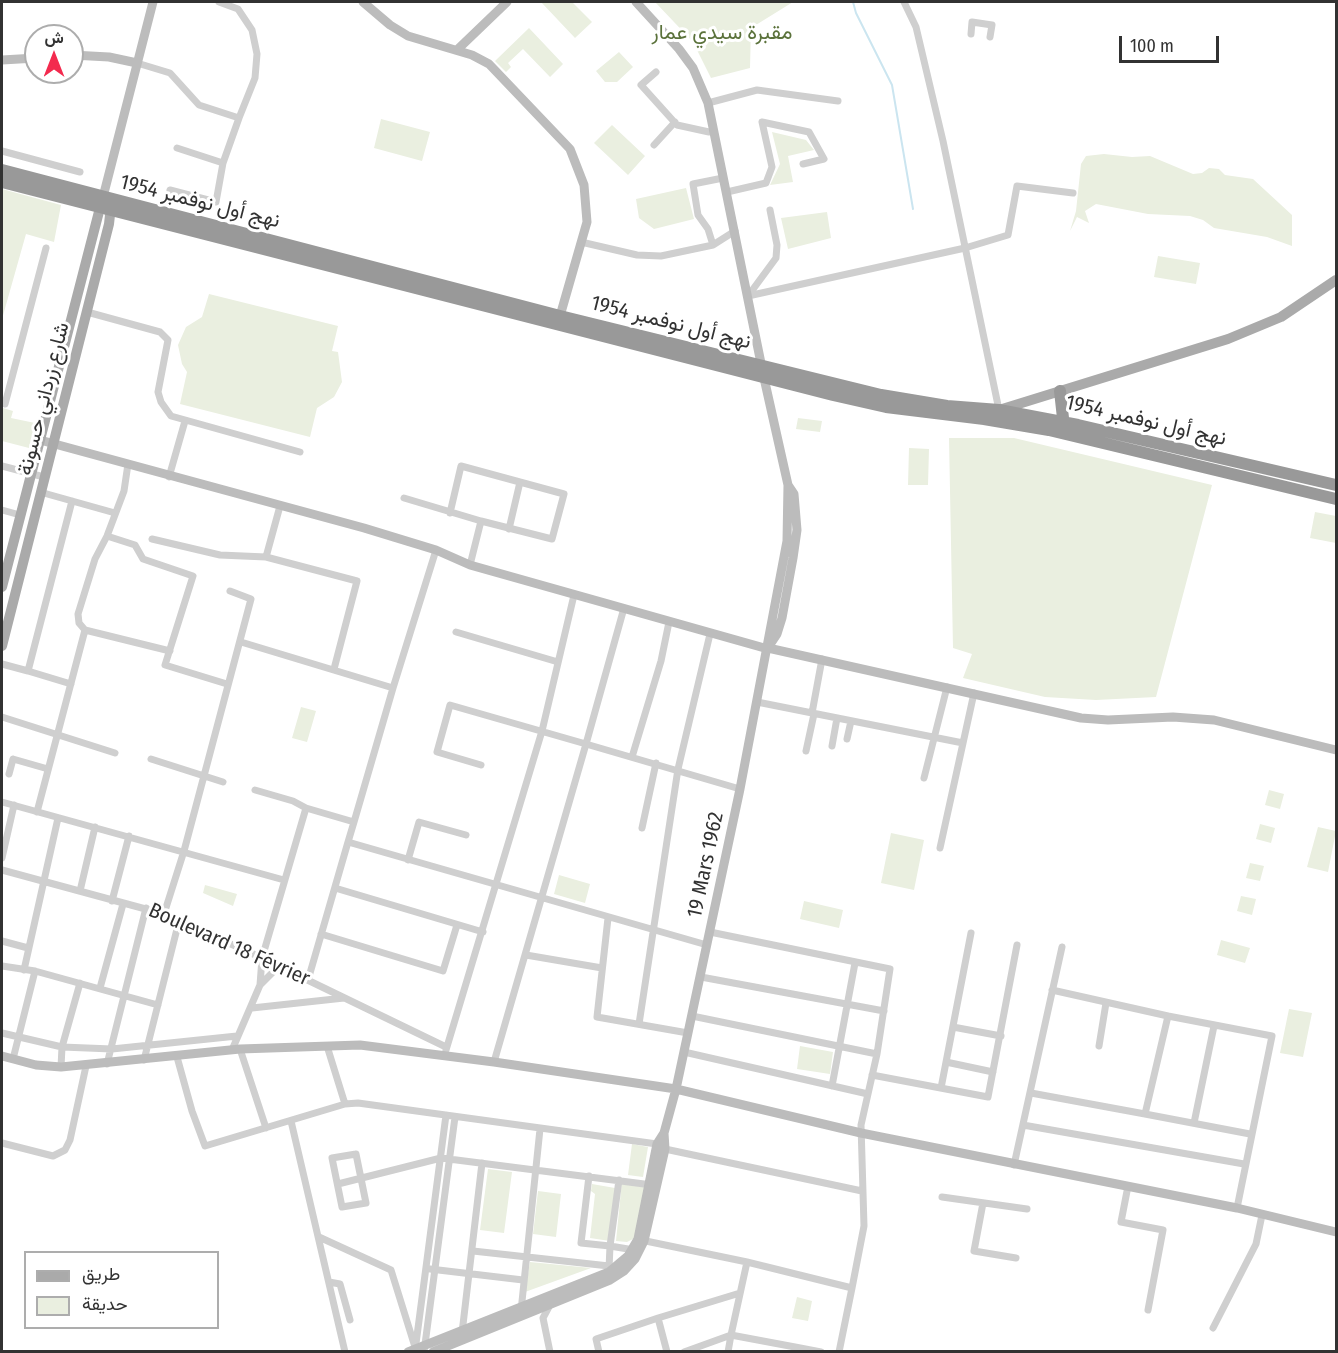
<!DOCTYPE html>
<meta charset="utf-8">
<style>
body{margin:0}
#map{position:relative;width:1338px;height:1353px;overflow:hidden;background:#fff;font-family:"Fira Sans Condensed",Vazirmatn,sans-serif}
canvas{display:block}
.frame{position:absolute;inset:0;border:3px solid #323232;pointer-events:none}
.legend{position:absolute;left:24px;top:1251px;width:195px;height:78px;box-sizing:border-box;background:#fff;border:2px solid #adadad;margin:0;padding:8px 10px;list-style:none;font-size:18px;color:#323232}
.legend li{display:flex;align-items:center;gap:12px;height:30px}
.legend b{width:30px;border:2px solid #adadad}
.north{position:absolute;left:24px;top:24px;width:60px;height:60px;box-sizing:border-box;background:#fff;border:2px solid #adadad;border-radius:50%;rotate:0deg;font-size:16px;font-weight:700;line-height:24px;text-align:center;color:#323232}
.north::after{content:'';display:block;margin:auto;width:21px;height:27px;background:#f32a4e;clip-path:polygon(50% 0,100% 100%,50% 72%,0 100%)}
.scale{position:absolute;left:1119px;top:36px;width:100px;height:27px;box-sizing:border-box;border:3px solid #323232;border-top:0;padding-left:8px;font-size:18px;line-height:21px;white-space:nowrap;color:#323232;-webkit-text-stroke:4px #fff;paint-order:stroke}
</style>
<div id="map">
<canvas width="1338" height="1353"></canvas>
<div class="frame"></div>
<ul class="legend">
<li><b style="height:8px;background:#aaa"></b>طريق</li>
<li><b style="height:16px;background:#eaefe0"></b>حديقة</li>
</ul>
<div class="north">ش</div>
<div class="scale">100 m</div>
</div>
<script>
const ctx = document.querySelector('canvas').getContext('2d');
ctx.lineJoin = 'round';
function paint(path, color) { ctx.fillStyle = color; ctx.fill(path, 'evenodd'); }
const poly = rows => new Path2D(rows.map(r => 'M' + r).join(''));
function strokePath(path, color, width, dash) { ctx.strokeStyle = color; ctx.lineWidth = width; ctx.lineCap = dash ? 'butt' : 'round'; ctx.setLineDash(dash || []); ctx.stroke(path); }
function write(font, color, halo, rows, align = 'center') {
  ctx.font = font + ' "Fira Sans Condensed",Vazirmatn,sans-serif'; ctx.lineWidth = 6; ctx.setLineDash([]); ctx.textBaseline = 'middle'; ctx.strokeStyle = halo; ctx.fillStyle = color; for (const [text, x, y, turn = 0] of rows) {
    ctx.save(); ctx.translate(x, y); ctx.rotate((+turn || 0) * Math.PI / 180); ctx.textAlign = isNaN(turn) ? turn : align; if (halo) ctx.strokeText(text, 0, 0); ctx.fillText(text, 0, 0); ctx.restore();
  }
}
paint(poly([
 [541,2,572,2,592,22,575,38],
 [655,2,793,2,751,28,750,68,711,78,693,42],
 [529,28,563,64,550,77,523,49,508,63,511,67,506,72,495,61],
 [619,52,633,67,617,82,605,82,596,71],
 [381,119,430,132,422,161,374,148],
 [612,125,645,156,628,175,594,143],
 [772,132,806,140,814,150,788,156,793,182,770,185,780,164],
 [1104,154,1132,157,1150,156,1193,174,1202,173,1209,168,1219,169,1225,175,1253,179,1292,215,1292,246,1267,237,1214,228,1203,220,1190,216,1148,214,1096,204,1085,211,1089,223,1077,217,1070,231,1076,211,1081,164,1086,156],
 [686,188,694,219,654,229,639,218,636,199],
 [2,189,61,205,54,242,26,234,2,319],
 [827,212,831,238,788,249,781,218],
 [1158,256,1200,263,1196,284,1154,277],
 [209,294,338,326,332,351,338,352,342,382,334,397,317,408,310,437,180,404,187,372,182,364,178,345,186,327,202,317],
 [3,408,13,411,11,418,35,423,29,448,2,441],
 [798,418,822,421,820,432,796,429],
 [949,438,1014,438,1212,485,1156,697,1096,700,1045,697,963,678,972,654,953,648],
 [909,448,929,449,928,485,908,485],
 [1315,512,1336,516,1336,543,1310,538],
 [301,707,316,711,307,742,292,738],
 [1269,790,1284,794,1280,809,1265,805],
 [1260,824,1275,828,1271,843,1256,839],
 [1318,827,1336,831,1328,872,1307,867],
 [891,833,924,840,914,890,881,883],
 [1250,863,1264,866,1260,881,1246,878],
 [559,875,590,884,585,903,554,894],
 [205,885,237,894,233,906,203,893],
 [1241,896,1256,899,1252,915,1237,911],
 [804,901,843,910,839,928,800,919],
 [1221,940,1250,948,1245,963,1217,955],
 [1289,1009,1312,1013,1303,1057,1280,1053],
 [800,1046,833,1052,830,1074,797,1069],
 [632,1144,648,1147,643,1177,628,1175],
 [488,1169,512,1172,504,1233,480,1230],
 [622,1181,646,1185,635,1238,627,1242,616,1241],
 [592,1184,615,1188,610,1241,590,1238,595,1194,591,1191],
 [538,1191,561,1194,556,1237,533,1234],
 [530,1262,591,1268,525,1292],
 [797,1297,812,1301,808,1321,792,1318]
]), '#eaefe0');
strokePath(poly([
 [853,2,856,13,892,85,913,209]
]), '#cbe5f0', 2);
strokePath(poly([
 [219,2,238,9,252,30,257,54,255,78,239,118],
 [904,2,916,27,943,141,999,410],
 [971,34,972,22,992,25,990,37],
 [137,63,170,73,199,105,239,118,223,163,216,202,170,190],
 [656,72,641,85,677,125,709,132],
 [708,103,757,90,838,101],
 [654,145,675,122],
 [177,148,223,163],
 [2,151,80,172],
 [727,192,766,183,772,167,762,122,809,132,824,159,803,164],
 [581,242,637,255,661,256,713,245,735,231],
 [713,245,708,229,698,215,693,184,723,178],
 [748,296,965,248,1008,235,1017,186,1073,193],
 [748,296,776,258,777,245,770,210],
 [87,312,160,332,168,340,158,392,161,402,171,416,300,452],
 [5,404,46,248],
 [2,466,44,477],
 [169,477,185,421],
 [40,492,115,513],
 [404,498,481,521,470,565],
 [2,510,20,515],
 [450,513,461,466,564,494,552,539,481,521],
 [509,529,520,482],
 [107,536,135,545,143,559,193,576,165,665,227,684],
 [152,539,220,555,266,557,357,581,334,669],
 [266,557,280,506],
 [85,630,170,651],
 [456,632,558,662],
 [241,642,393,688,354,822],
 [2,664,28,671],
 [71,684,28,671,72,501],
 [393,688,436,550],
 [757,702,963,743],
 [812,713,822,659],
 [2,717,115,753],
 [847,739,851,721],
 [832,746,837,718],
 [806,751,814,714],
 [632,757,661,661,669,622],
 [151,759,223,782],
 [481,765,437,752,450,705,586,744,624,608],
 [9,774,13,759,48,769],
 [924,778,947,687],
 [255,790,293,801,306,808],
 [2,802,284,880],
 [37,812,85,630,79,623,78,614,95,559,107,536,124,491,128,464],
 [642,828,656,763],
 [940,848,974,693],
 [2,858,14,805],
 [408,860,419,822,466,835],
 [2,870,164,914,262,958,446,1047],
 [335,888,483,932],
 [80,891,95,827],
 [112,901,129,836],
 [164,914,184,851,251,599,230,591],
 [608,918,597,1017,688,1033],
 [321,934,443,971,457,925],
 [2,941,28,948],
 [526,955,602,968],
 [2,966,35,971,158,1005],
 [24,970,58,818],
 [701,977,884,1011],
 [308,980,348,842,707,945],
 [260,985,262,958,306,808,354,822,348,842],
 [100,988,123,904],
 [252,1008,344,998],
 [692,1016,877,1054],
 [1168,1016,1272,1036,1237,1208],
 [639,1024,678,769,710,634],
 [953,1027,1001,1036],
 [2,1033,62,1047,112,1049,237,1036],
 [327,1046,345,1104],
 [1099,1046,1106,1003],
 [240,1049,266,1128],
 [232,1050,260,985,279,966],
 [446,1050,542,731,574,595],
 [684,1052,868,1094],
 [177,1057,192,1111,205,1146,345,1104,358,1103,657,1144],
 [13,1059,35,971],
 [144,1060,179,921],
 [494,1062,586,744,740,789],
 [946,1062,993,1072],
 [107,1064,146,908],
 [61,1067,62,1047,80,983],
 [872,1075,988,1097,1017,945],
 [832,1086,855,963],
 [941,1088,971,933],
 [1031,1093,1145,1114,1168,1016,1052,990],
 [1145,1114,1250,1134],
 [291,1121,345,1352],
 [1194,1123,1214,1026],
 [1023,1125,1244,1164],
 [2,1143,53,1156,65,1150,70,1140,86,1066],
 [665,1149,862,1191],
 [356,1154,366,1203,342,1207,332,1158,356,1154],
 [1014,1165,1062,947],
 [589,1176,581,1243,610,1246,609,1269],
 [619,1180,610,1246,634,1250],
 [338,1184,441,1158,652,1185],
 [1128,1186,1121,1222,1163,1230,1148,1310],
 [942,1197,1027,1209],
 [983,1203,974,1251,1016,1258],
 [319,1237,391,1270,415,1347],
 [641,1240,747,1262,852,1288,864,1226,861,1125,877,1054,890,969,710,932],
 [473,1251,609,1266],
 [430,1269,523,1280],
 [329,1282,340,1284,350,1320],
 [521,1311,540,1129],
 [1213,1328,1256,1244,1262,1215],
 [462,1333,482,1163],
 [415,1351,446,1115],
 [424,1352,455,1117],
 [550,1352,543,1318,551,1303],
 [599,1352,596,1339,658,1318],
 [667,1352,658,1318,740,1293],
 [684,1352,731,1335,747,1262],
 [728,1352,731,1335,795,1347],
 [794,1352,795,1347,821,1352],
 [839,1352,852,1288]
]), '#cfcfcf', 7);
strokePath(poly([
 [363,2,390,25,408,36,472,55,489,64,570,149,584,185,587,222,560,316],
 [636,2,679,49,693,68,708,103,764,378,788,485,794,494,797,530,793,558,782,618,777,634,769,646],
 [457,50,507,2],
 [72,55,109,57,137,63],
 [2,60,36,58],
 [103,197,153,2],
 [40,440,364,528,436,550,470,565,768,649],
 [768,648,1081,718,1108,720,1173,717,1214,720,1336,750],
 [2,1056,36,1065,61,1067,240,1049,360,1045,494,1062,676,1089,861,1133,1237,1208,1336,1232],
 [408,1352,609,1272,628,1256,638,1239,657,1144,664,1133,676,1089,740,789,787,541,788,485],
 [433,1352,610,1280,624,1271,635,1259,644,1241,665,1149,664,1133]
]), '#bcbcbc', 9);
strokePath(poly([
 [999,410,1228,339,1281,317,1336,280],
 [2,587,102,200],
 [2,646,109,224,110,215,107,204]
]), '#aaa', 10);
strokePath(poly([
 [2,170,560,316,881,395,947,406,999,410,1078,425,1336,485],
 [2,182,833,395,886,407,984,419,1049,430,1336,499],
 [1060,391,1064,427]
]), '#999', 12);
write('21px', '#5b723b', '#fff', [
 ["مقبرة سيدي عمار",722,33]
]);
write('21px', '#323232', '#fff', [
 ["نهج أول نوفمبر 1954",200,202,14],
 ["نهج أول نوفمبر 1954",671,323,14],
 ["شارع زرداني حسونة",44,399,-76],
 ["نهج أول نوفمبر 1954",1146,421,13],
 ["19 Mars 1962",706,865,-78],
 ["Boulevard 18 Février",229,945,24]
]);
</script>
